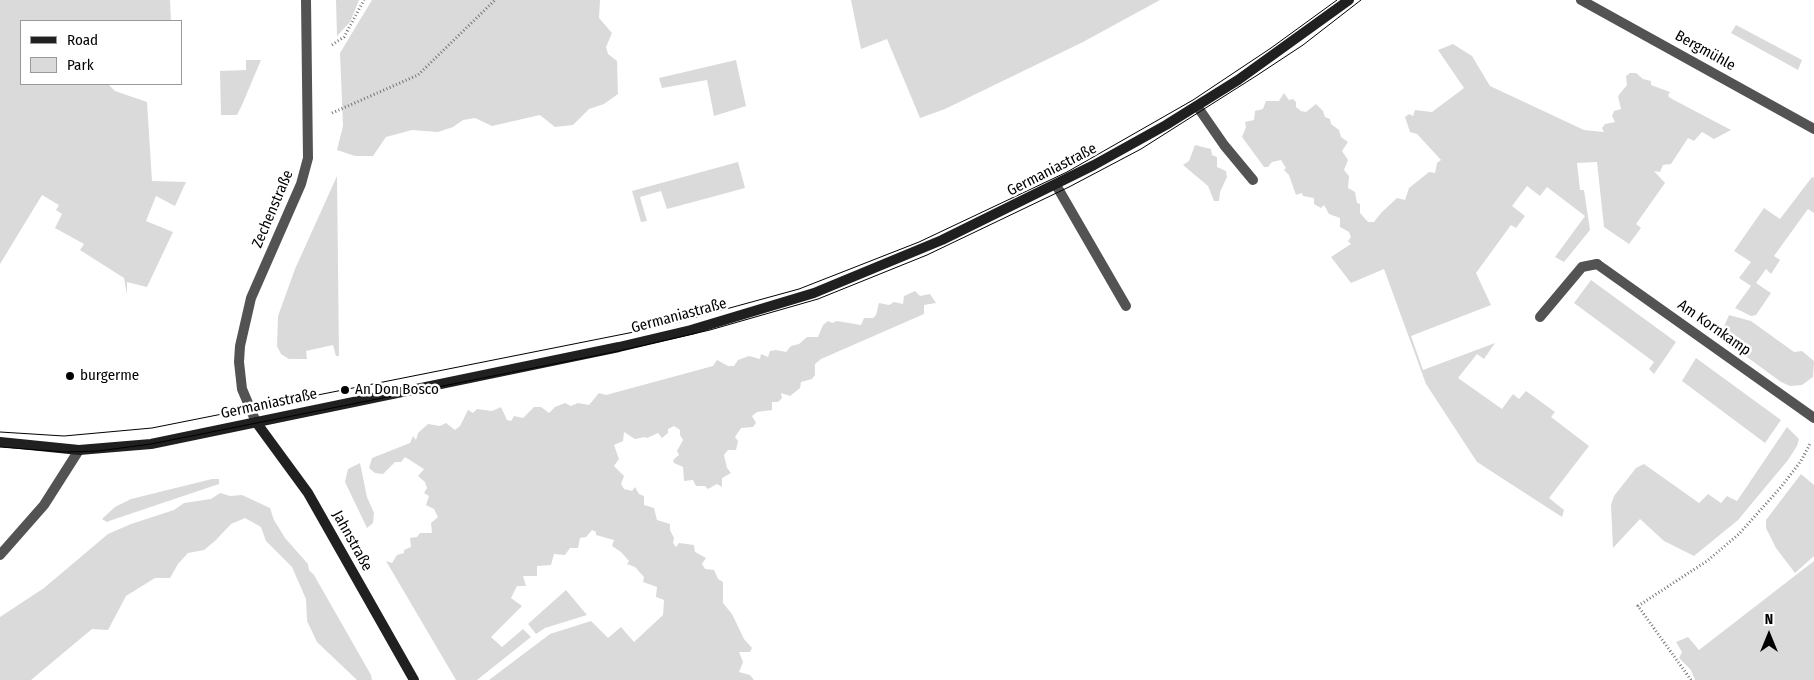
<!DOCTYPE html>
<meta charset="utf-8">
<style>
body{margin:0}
#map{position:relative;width:1814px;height:680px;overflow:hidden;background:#fff;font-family:"Fira Sans Condensed",sans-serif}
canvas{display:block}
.legend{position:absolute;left:20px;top:20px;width:162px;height:65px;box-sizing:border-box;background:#fff;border:1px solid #999;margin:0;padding:6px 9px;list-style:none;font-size:15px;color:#000}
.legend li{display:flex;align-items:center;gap:10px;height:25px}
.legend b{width:25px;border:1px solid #999}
.north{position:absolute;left:1744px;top:610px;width:50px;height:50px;-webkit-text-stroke:4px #fff;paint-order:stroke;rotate:0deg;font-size:14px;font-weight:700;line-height:20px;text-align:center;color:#000}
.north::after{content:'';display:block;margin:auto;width:18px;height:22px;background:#000;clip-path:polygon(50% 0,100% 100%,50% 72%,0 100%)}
</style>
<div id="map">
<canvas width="1814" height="680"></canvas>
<ul class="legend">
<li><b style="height:6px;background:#202020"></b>Road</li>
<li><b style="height:14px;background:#dadada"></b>Park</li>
</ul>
<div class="north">N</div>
</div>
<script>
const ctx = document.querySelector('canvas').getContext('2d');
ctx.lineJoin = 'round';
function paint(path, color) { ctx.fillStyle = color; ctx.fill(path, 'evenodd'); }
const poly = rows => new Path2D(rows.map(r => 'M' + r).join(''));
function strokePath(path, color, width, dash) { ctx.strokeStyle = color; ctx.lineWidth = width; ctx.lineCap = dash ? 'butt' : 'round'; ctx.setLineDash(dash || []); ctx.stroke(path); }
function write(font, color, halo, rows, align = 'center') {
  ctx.font = font + ' "Fira Sans Condensed",sans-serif'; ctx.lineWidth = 5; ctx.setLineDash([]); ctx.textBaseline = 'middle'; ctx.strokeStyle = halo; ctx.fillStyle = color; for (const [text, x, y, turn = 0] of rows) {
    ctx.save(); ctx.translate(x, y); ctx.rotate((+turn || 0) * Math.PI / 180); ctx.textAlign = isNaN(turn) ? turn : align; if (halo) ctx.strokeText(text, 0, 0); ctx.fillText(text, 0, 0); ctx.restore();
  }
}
paint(poly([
 [0,0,170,0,171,21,21,21,21,84,108,84,115,91,147,102,152,181,186,182,175,206,156,196,146,221,173,232,147,287,127,282,127,295,124,278,80,250,84,244,55,228,62,214,56,210,59,205,42,195,0,264],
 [336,0,359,0,350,22,337,36],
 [372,0,600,0,599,18,612,33,606,47,608,54,617,61,618,94,604,104,589,109,573,125,555,127,540,115,492,126,475,118,463,120,453,127,438,132,412,130,386,137,373,156,355,156,337,150,343,126,340,53],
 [851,0,1160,0,1083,42,945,109,920,118,887,39,861,49],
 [1736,25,1802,60,1798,70,1731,33],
 [1453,44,1472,56,1490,86,1584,130,1604,132,1602,128,1605,124,1615,122,1612,116,1614,111,1621,109,1618,96,1627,85,1626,76,1630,73,1636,73,1643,79,1651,81,1651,85,1670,92,1668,96,1672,99,1731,130,1714,139,1702,132,1694,141,1688,138,1671,164,1663,165,1660,172,1654,171,1665,183,1636,224,1641,228,1629,244,1604,227,1597,162,1577,163,1580,190,1584,190,1590,230,1564,262,1555,257,1585,216,1547,187,1540,196,1527,186,1512,206,1525,216,1516,228,1511,225,1476,273,1491,305,1411,336,1423,370,1495,343,1484,359,1477,354,1458,378,1502,409,1513,394,1519,399,1526,391,1555,412,1551,417,1589,446,1549,498,1564,510,1562,517,1477,462,1426,384,1384,269,1351,283,1331,257,1351,244,1348,241,1351,237,1349,232,1340,227,1340,218,1329,214,1324,205,1321,208,1314,204,1314,198,1303,196,1302,193,1296,195,1289,175,1284,170,1286,168,1281,160,1272,162,1268,167,1264,167,1242,137,1246,127,1245,122,1254,120,1255,111,1263,109,1266,101,1279,101,1284,93,1289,100,1293,99,1296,102,1296,107,1301,111,1306,112,1316,104,1323,111,1325,117,1330,119,1331,124,1339,130,1341,137,1348,142,1342,151,1348,160,1344,170,1349,176,1348,188,1355,192,1357,203,1360,204,1360,213,1368,222,1374,222,1381,213,1397,198,1405,200,1409,188,1429,172,1435,173,1437,163,1441,160,1417,134,1410,132,1405,117,1409,114,1413,116,1415,110,1432,112,1464,88,1438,50],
 [246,60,261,60,242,105,237,115,221,115,220,71,246,70],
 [736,60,746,106,714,116,707,80,662,88,659,78],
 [1195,145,1211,149,1212,155,1217,157,1217,167,1226,171,1227,177,1220,192,1219,201,1214,201,1208,186,1183,165,1189,161],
 [738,162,745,188,667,209,661,191,640,197,647,221,641,222,632,191],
 [337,176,339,356,336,356,333,345,306,351,307,359,289,359,281,354,277,346,278,316,295,269],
 [1812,177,1814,178,1814,213,1808,209,1774,256,1780,260,1771,274,1766,269,1756,283,1771,293,1756,315,1751,316,1735,308,1751,286,1739,278,1751,262,1734,251,1764,208,1780,219],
 [1591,280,1676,342,1654,374,1649,369,1654,362,1574,303],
 [915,291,920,296,930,294,936,303,924,305,924,314,821,359,815,364,815,375,812,379,801,382,800,388,790,396,781,393,782,398,778,402,772,402,772,410,757,412,752,416,756,423,753,427,741,428,735,437,738,441,736,450,728,450,724,455,727,468,731,473,722,478,722,487,717,484,708,489,705,486,696,486,693,480,684,481,683,467,674,463,673,460,679,455,677,451,683,440,680,435,680,430,674,426,668,429,668,433,662,438,658,433,647,438,645,437,635,439,624,432,623,441,614,445,619,459,614,466,624,476,621,484,624,489,632,491,635,487,639,494,644,496,644,505,654,508,657,520,670,524,670,530,674,538,673,543,676,547,679,543,694,545,695,552,706,558,702,564,705,569,714,570,718,579,723,582,723,603,732,614,744,639,752,648,750,652,739,652,743,662,739,672,750,675,754,680,489,680,550,634,591,621,608,638,621,627,634,642,663,615,664,600,656,597,657,587,643,582,644,577,635,567,627,564,629,561,621,552,612,546,614,540,596,535,596,532,592,530,586,537,580,538,578,548,570,548,565,555,554,554,551,565,537,566,537,576,523,576,526,586,517,586,511,598,522,606,491,637,502,647,523,629,531,637,477,680,456,680,386,561,392,563,397,555,404,553,404,550,411,547,410,538,417,537,420,533,432,533,431,523,438,517,434,509,426,505,429,496,424,493,427,488,425,482,418,476,424,469,405,457,401,462,395,462,383,474,375,473,369,468,372,458,410,443,413,436,416,440,418,433,428,424,440,426,446,423,455,430,460,426,468,410,473,413,477,409,492,411,501,407,507,420,511,421,514,416,523,418,534,407,541,407,549,413,555,407,565,403,571,406,578,403,589,405,599,393,606,395,713,366,717,360,728,366,734,366,738,360,749,356,760,359,761,354,768,357,770,351,776,350,786,352,791,346,799,344,807,337,818,337,823,325,828,321,832,323,837,321,861,325,864,318,873,318,876,315,879,303,889,305,894,302,903,304,904,296],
 [1729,315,1751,321,1794,352,1802,351,1814,361,1813,377,1802,385,1790,386,1781,382,1732,346,1720,336],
 [1696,358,1781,420,1765,443,1682,381],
 [1787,427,1799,439,1797,446,1788,460,1738,520,1694,556,1664,541,1640,519,1613,548,1611,505,1614,496,1636,468,1644,464,1699,503,1708,494,1721,503,1727,496,1737,501],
 [360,463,367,497,374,513,373,523,367,528,345,482,348,469],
 [1801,474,1814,485,1814,556,1795,573,1776,548,1766,528,1766,520],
 [212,479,219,479,219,484,112,520,107,522,102,519,115,507,131,499],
 [220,493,230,496,242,495,270,508,274,520,285,538,308,564,309,570,314,575,371,675,372,680,357,680,317,642,307,621,306,599,292,567,266,541,261,527,245,518,231,524,215,541,204,550,188,553,178,564,170,578,155,578,126,596,108,630,92,629,31,680,0,680,0,617,44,588,108,534,131,524,174,510,184,503,211,499],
 [1814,561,1814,680,1695,680,1691,670,1679,658,1682,652,1676,642,1688,637,1699,650],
 [566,590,587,615,545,628,536,634,528,624]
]), '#dadada');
strokePath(poly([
 [332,45,344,37,364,0],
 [332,113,418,75,495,0],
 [1691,680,1638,606,1707,561,1739,534,1781,487,1801,461,1811,442]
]), '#757575', 3, [1, 2.5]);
strokePath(poly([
 [1197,106,1224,145,1253,180],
 [1056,185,1126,306],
 [1540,317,1582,267,1597,264]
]), '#535353', 10);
strokePath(poly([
 [1581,0,1814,129],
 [1597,264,1814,418],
 [256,422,242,389,239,362,240,346,251,298,301,184,308,158,306,0],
 [0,555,44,505,79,450]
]), '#535353', 10);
strokePath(poly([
 [256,422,308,493,414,680],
 [0,442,79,450,151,444,619,347,691,330,814,293,942,240,1094,165,1166,125,1238,80,1349,0]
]), '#202020', 10);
strokePath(poly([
 [0,432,64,436,152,428,664,326,799,289,919,242,1067,172,1193,100,1271,48,1337,0],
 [0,447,65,452,98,451,151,444,619,351,710,330,818,299,927,255,1069,187,1141,149,1256,76,1303,45,1361,0]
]), '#000', 1);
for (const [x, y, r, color] of [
 [70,376,5,"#000"],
 [345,390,5,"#000"]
]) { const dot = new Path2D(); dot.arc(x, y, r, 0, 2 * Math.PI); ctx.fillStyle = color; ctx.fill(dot); strokePath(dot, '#fff', 2); }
write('15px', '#000', '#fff', [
 ["Bergmühle",1705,51,29],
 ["Germaniastraße",1052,170,-27],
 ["Zechenstraße",273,209,-67],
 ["Germaniastraße",679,316,-15],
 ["Am Kornkamp",1714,328,35],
 ["Germaniastraße",269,404,-12],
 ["Jahnstraße",352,541,61]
]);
write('15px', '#000', '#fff', [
 ["burgerme",80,376],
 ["An Don Bosco",355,390]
], 'left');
</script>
